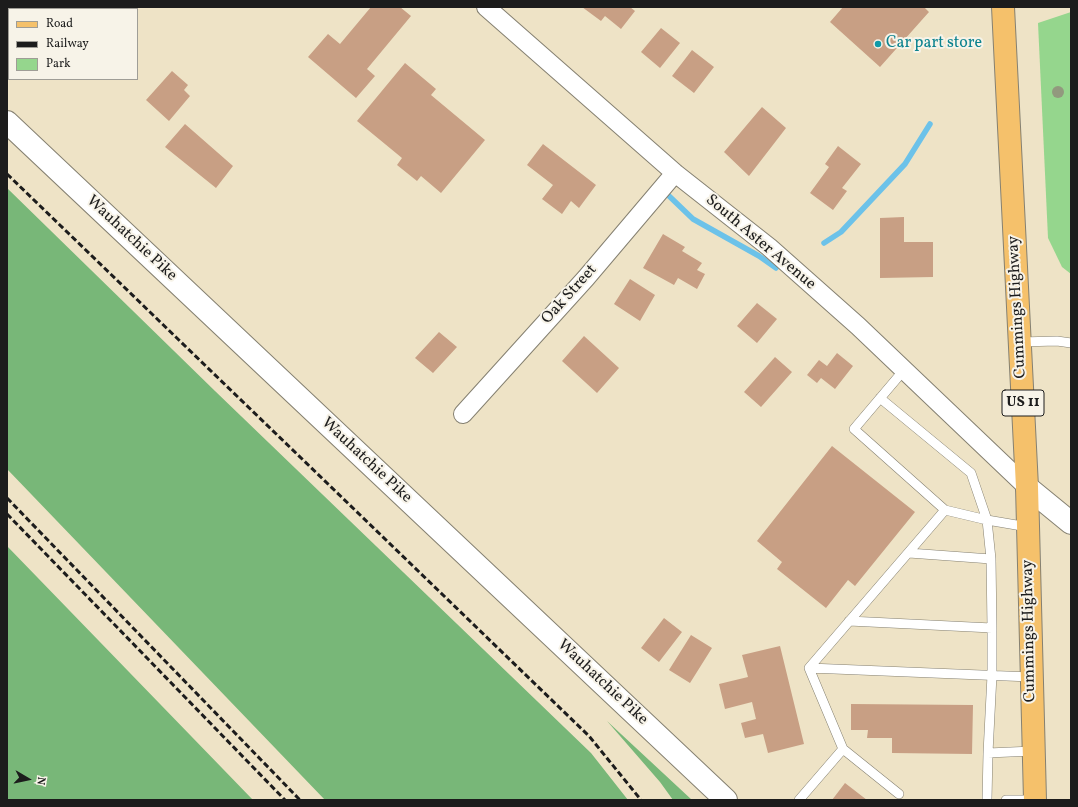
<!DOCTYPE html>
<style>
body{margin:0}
#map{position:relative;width:1078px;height:807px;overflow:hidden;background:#eee3c6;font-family:Vollkorn,serif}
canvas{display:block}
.frame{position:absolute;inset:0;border:8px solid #1c1c1c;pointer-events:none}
.legend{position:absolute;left:8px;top:8px;width:130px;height:72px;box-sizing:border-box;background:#f7f3e8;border:1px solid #9f9d96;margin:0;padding:5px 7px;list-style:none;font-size:12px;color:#1c1c1c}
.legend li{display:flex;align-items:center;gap:8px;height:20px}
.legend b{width:20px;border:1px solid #9f9d96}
.north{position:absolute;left:8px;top:759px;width:40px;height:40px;-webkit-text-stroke:3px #f7f3e8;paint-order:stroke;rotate:99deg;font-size:11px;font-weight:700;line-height:16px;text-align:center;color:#1c1c1c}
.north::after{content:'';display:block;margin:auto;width:14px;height:18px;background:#1c1c1c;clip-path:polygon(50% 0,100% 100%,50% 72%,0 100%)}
</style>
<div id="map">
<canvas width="1078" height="807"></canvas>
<div class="frame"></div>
<ul class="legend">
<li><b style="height:5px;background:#f5c16b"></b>Road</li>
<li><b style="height:5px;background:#1c1c1c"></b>Railway</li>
<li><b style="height:11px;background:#95d68d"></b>Park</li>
</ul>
<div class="north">N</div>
</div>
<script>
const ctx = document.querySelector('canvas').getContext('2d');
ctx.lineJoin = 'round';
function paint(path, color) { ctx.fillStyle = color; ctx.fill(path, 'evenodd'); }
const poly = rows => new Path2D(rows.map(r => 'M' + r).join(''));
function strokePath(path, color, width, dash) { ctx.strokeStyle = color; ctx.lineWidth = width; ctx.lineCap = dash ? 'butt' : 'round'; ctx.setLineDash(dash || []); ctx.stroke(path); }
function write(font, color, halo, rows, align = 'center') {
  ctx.font = font + ' Vollkorn,serif'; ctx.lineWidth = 4; ctx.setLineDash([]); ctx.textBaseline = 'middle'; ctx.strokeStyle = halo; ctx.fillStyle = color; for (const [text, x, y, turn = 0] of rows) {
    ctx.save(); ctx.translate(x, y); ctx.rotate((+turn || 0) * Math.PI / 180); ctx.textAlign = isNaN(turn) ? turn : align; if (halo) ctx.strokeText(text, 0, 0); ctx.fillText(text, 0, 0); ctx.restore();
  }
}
paint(poly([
 [1071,12,1071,274,1062,267,1048,238,1038,23]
]), '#95d68d');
paint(poly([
 [7,188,215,391,591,753,628,800,325,800,7,469],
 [7,546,253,800,7,800],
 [607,721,692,800,673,800,660,782]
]), '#78b778');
strokePath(poly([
 [668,195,693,219,759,256,776,268],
 [824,243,841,232,905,164,930,124]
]), '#6cc2e9', 5.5);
paint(poly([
 [40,7,80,7,82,9,43,9],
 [371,7,400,7,411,16,367,69,375,76,356,98,308,57,328,34,340,44],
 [582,7,630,7,635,11,621,29,605,16,601,21],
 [843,7,924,7,929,12,880,67,830,22],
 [661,28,680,43,660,68,641,52],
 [692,50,714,67,694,93,672,76],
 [405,63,436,89,431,95,485,140,441,193,421,176,417,181,397,165,402,158,357,121],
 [172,71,188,85,184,90,190,96,169,121,146,100],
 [762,107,786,128,749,176,724,152],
 [185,124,233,166,216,188,165,147],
 [543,144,596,185,579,208,571,201,562,214,542,199,553,185,527,165],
 [838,146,861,164,842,188,847,191,833,210,810,193,829,167,825,164],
 [904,217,904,242,933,242,933,277,880,278,880,218],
 [663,234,685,247,682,251,702,263,697,270,705,274,697,289,678,278,674,285,643,268],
 [630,279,655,295,640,321,614,304],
 [757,303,777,319,757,343,737,326],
 [439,332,457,347,433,373,415,358],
 [584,336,619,368,597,393,562,361],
 [837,353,853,366,835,389,821,378,817,383,807,375,819,360,827,366],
 [775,357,792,372,761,407,744,392],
 [832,446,915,512,855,586,848,580,826,608,777,569,782,562,757,541],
 [664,618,682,632,659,662,641,648],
 [691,635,712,648,690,683,669,670],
 [780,646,804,744,768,753,763,734,745,738,741,723,756,719,752,702,725,709,719,684,748,677,742,655],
 [851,704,973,705,972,754,892,753,892,738,867,738,868,730,851,730],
 [845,783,867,800,832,800]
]), '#c89f84');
const service = poly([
 [1020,342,1057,341,1071,343],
 [904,370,854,429,945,510],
 [880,398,971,473,987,520,991,559,992,628,992,675,988,753],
 [1028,527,987,520,945,510,809,668,1031,677],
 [909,553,991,559],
 [849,621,992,628],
 [843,749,899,794],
 [799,800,843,749,809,668],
 [987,800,988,753,1033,751],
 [1006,800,1035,800]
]);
const minor = poly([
 [486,7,675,173,769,247,858,326,1027,487],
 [463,414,586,278,675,173]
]);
const tertiary = poly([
 [7,122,726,800],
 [1027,487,1071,523]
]);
const primary = poly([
 [1003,7,1027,487,1035,800]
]);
strokePath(service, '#858071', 10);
strokePath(minor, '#858071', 20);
strokePath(tertiary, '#858071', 24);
strokePath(primary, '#858071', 24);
strokePath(service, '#fff', 9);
strokePath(minor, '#fff', 18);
strokePath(tertiary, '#fff', 22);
strokePath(primary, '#f5c16b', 22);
strokePath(poly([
 [7,174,589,736,641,800],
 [7,498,300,800],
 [7,514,285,800]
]), '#1c1c1c', 3, [6, 3]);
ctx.fillStyle = '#92997e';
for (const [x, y] of [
 [1058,92]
]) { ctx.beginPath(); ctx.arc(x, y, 6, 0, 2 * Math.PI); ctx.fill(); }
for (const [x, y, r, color] of [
 [878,44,4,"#0f9aa8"]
]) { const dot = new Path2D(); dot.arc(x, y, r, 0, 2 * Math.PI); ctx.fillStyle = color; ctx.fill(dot); strokePath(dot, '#f7f3e8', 1.5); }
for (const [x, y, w] of [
 [1023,403,42]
]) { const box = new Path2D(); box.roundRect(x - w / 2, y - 13, w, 26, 3); ctx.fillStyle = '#f7f3e8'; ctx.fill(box); strokePath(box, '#1c1c1c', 1); }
write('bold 15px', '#1c1c1c', null, [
 ["US 11",1023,403]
]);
write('16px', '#0d838f', '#f7f3e8', [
 ["Car part store",886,44]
], 'left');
write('16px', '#1c1c1c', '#f7f3e8', [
 ["Wauhatchie Pike",131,239,43],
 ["South Aster Avenue",760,243,40],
 ["Oak Street",570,295,-48],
 ["Cummings Highway",1018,307,-93],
 ["Wauhatchie Pike",366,461,43],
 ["Cummings Highway",1030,631,-91],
 ["Wauhatchie Pike",602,683,43]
]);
</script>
